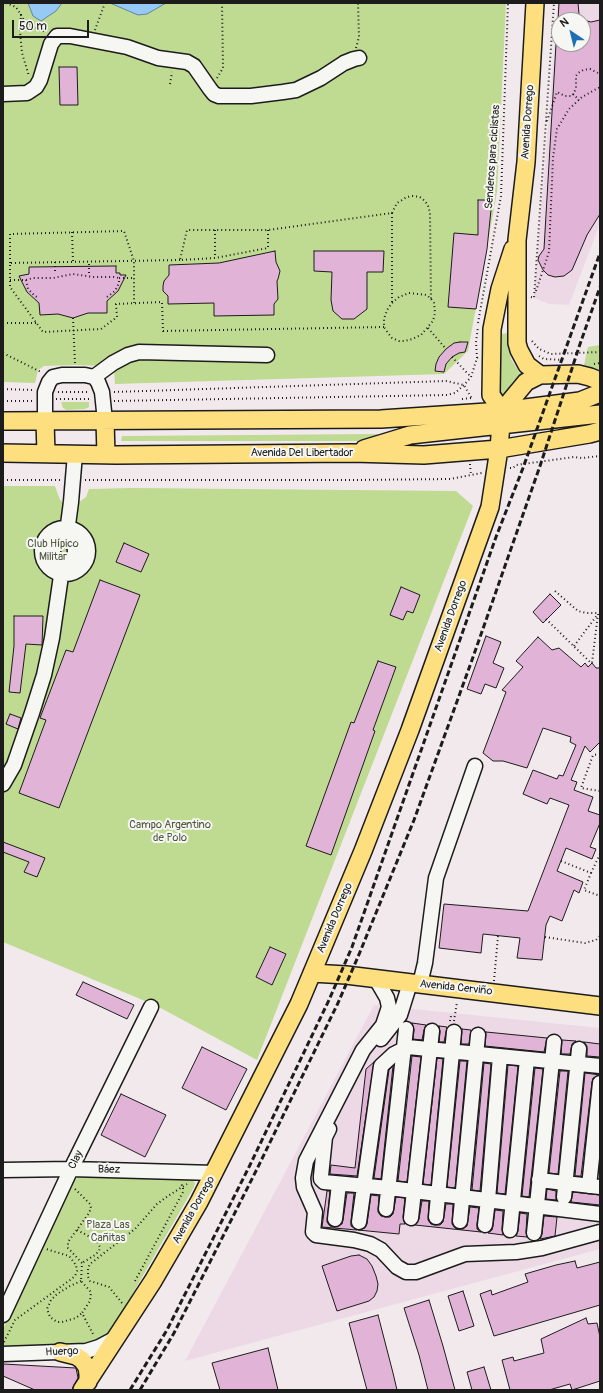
<!DOCTYPE html>
<meta charset="utf-8">
<style>
body{margin:0}
#map{position:relative;width:603px;height:1393px;overflow:hidden;background:#f2e9ed;font-family:Pangolin,sans-serif}
canvas{display:block}
.frame{position:absolute;inset:0;border:4px solid #1c1c1c;pointer-events:none}
.north{position:absolute;left:551px;top:12px;width:40px;height:40px;box-sizing:border-box;background:#f6f6f2;border:1px solid #9f9f9c;border-radius:50%;rotate:325deg;font-size:11px;font-weight:700;line-height:16px;text-align:center;color:#1c1c1c}
.north::after{content:'';display:block;margin:auto;width:14px;height:18px;background:#1f6fb2;clip-path:polygon(50% 0,100% 100%,50% 72%,0 100%)}
.scale{position:absolute;left:12px;top:20px;width:77px;height:18px;box-sizing:border-box;border:2px solid #1c1c1c;border-top:0;padding-left:5px;font-size:12px;line-height:14px;white-space:nowrap;color:#1c1c1c;-webkit-text-stroke:3px #f6f6f2;paint-order:stroke}
</style>
<div id="map">
<canvas width="603" height="1393"></canvas>
<div class="frame"></div>
<div class="north">N</div>
<div class="scale">50 m</div>
</div>
<script>
const ctx = document.querySelector('canvas').getContext('2d');
ctx.lineJoin = 'round';
function paint(path, color) { ctx.fillStyle = color; ctx.fill(path, 'evenodd'); }
const poly = rows => new Path2D(rows.map(r => 'M' + r).join(''));
function strokePath(path, color, width, dash) { ctx.strokeStyle = color; ctx.lineWidth = width; ctx.lineCap = dash ? 'butt' : 'round'; ctx.setLineDash(dash || []); ctx.stroke(path); }
function write(font, color, halo, rows, align = 'center') {
  ctx.font = font + ' Pangolin,sans-serif'; ctx.lineWidth = 4; ctx.setLineDash([]); ctx.textBaseline = 'middle'; ctx.strokeStyle = halo; ctx.fillStyle = color; for (const [text, x, y, turn = 0] of rows) {
    ctx.save(); ctx.translate(x, y); ctx.rotate((+turn || 0) * Math.PI / 180); ctx.textAlign = isNaN(turn) ? turn : align; if (halo) ctx.strokeText(text, 0, 0); ctx.fillText(text, 0, 0); ctx.restore();
  }
}
paint(poly([
 [558,3,600,3,600,224,569,305,549,304,534,298],
 [559,20,583,20,583,44,559,44],
 [374,1005,600,1028,600,1249,185,1361]
]), '#edd9e6');
paint(poly([
 [3,3,506,3,497,192,468,351,444,374,115,384,114,370,102,366,76,365,44,366,38,370,35,383,3,382],
 [508,333,508,347,511,359,521,375,513,381,506,393,498,395,497,377,502,334],
 [600,345,600,370,584,365,588,347],
 [61,402,89,402,89,407,85,409,67,410,63,408],
 [377,434,378,437,361,441,121,441,122,436],
 [3,486,55,486,60,500,66,503,78,503,86,497,89,489,132,488,456,491,473,506,257,1060,157,1006,3,942],
 [84,1176,187,1176,193,1180,195,1183,194,1187,106,1340,101,1345,3,1349,3,1329,71,1183,77,1178]
]), '#bfda91');
const water = poly([
 [28,3,62,3,56,11,41,21,33,16,28,3],
 [110,3,166,3,147,14,138,15,110,3]
]);
paint(water, '#96caf4');
strokePath(water, '#65849e', 1);
const building = poly([
 [559,3,578,3,579,14,583,20,558,20,559,3],
 [583,20,591,22,600,20,600,214,587,235,572,270,564,276,555,277,548,275,543,270,538,260,539,256,544,249,556,44,583,44,583,20],
 [59,67,77,67,78,105,60,105,59,67],
 [478,200,492,200,487,249,476,309,448,307,454,233,478,235,478,200],
 [275,251,276,262,280,271,278,279,277,281,278,299,274,304,274,315,214,316,214,303,168,304,168,296,163,291,163,286,164,281,169,275,169,265,219,263,275,251],
 [314,251,384,251,383,272,367,272,367,309,354,319,342,319,333,311,331,300,332,272,314,271,314,251],
 [116,266,116,273,120,273,120,275,126,275,118,291,107,301,107,313,88,313,73,318,58,314,40,315,39,303,27,292,19,276,29,274,29,267,116,266],
 [460,342,468,342,465,352,459,353,452,357,446,364,444,372,435,371,436,364,439,357,446,349,454,343,460,342],
 [124,543,149,554,141,572,116,562,124,543],
 [100,580,140,595,59,808,19,793,46,720,40,718,66,650,73,652,100,580],
 [401,587,420,595,413,613,407,611,403,620,390,615,401,587],
 [550,594,561,605,543,623,533,612,550,594],
 [14,616,43,616,42,645,26,644,20,693,9,692,14,646,14,616],
 [486,636,501,642,493,663,504,668,496,688,485,684,481,694,467,689,486,636],
 [538,637,552,650,559,648,581,667,585,663,588,667,592,663,596,668,600,668,600,742,590,752,585,746,571,780,577,782,574,790,593,797,588,811,600,815,600,823,590,847,596,849,592,859,566,848,557,871,583,882,579,893,574,890,562,921,550,916,546,925,542,960,517,958,520,938,483,934,481,953,439,948,444,904,528,911,569,805,550,798,547,804,523,794,533,770,557,779,559,775,563,776,576,745,570,742,571,737,543,728,527,768,503,761,493,761,483,753,506,692,502,690,523,667,516,661,538,637],
 [378,661,396,667,373,730,375,731,331,855,306,846,351,722,354,723,378,661],
 [10,714,21,718,18,729,6,724,10,714],
 [3,842,45,858,37,877,24,872,29,862,3,852,3,842],
 [270,947,286,954,272,985,256,977,270,947],
 [83,982,134,1005,127,1019,76,995,83,982],
 [412,1023,426,1025,424,1030,422,1040,413,1039,414,1030,412,1023],
 [439,1026,447,1027,444,1042,439,1042,440,1032,439,1026],
 [462,1029,471,1030,469,1044,461,1044,462,1029],
 [486,1032,547,1038,544,1052,485,1046,486,1032],
 [562,1040,576,1041,572,1044,570,1054,561,1054,562,1040],
 [584,1042,600,1044,600,1057,587,1056,587,1046,584,1042],
 [202,1047,247,1069,226,1110,182,1088,202,1047],
 [412,1056,421,1057,407,1182,398,1181,412,1056],
 [437,1058,443,1059,431,1185,423,1184,437,1058],
 [460,1061,467,1061,455,1188,447,1187,460,1061],
 [374,1062,357,1176,330,1174,331,1165,355,1168,366,1069,374,1062],
 [484,1063,491,1064,480,1191,472,1190,484,1063],
 [508,1065,518,1066,505,1194,497,1193,508,1065],
 [393,1066,381,1179,374,1178,389,1070,393,1066],
 [535,1068,543,1069,529,1197,522,1196,535,1068],
 [560,1071,568,1071,558,1174,549,1173,560,1071],
 [585,1073,600,1075,593,1078,592,1082,581,1176,575,1176,585,1073],
 [121,1094,166,1115,145,1157,101,1135,121,1094],
 [547,1189,556,1191,556,1200,546,1199,547,1189],
 [327,1191,330,1191,327,1222,330,1226,334,1227,342,1224,343,1220,347,1193,354,1193,351,1221,351,1226,357,1230,322,1227,327,1191],
 [573,1192,600,1195,600,1205,571,1202,573,1192],
 [371,1195,379,1196,378,1212,381,1216,385,1217,390,1217,393,1214,396,1197,405,1198,403,1217,405,1224,400,1224,399,1234,358,1230,365,1228,367,1224,371,1195],
 [422,1201,429,1201,428,1220,431,1224,435,1225,440,1225,443,1222,446,1204,453,1204,452,1224,455,1228,459,1229,463,1229,467,1226,470,1207,479,1208,477,1224,477,1229,481,1232,415,1225,419,1219,422,1201],
 [495,1210,503,1211,502,1229,503,1235,488,1233,492,1230,493,1226,495,1210],
 [520,1213,527,1214,526,1232,527,1237,516,1236,518,1231,520,1213],
 [544,1216,557,1217,555,1236,540,1239,542,1234,544,1216],
 [359,1255,367,1259,372,1266,376,1276,378,1284,377,1291,374,1297,369,1301,337,1311,322,1266,351,1256,359,1255],
 [575,1261,577,1268,600,1262,600,1305,494,1336,480,1294,491,1290,492,1295,528,1282,525,1274,556,1265,575,1261],
 [463,1291,474,1326,459,1331,448,1296,463,1291],
 [429,1300,443,1346,455,1390,428,1390,419,1355,404,1308,429,1300],
 [378,1315,393,1373,397,1390,367,1390,349,1323,378,1315],
 [586,1318,588,1324,597,1323,600,1337,600,1381,572,1390,570,1384,549,1390,510,1390,502,1360,513,1357,514,1361,544,1353,541,1339,586,1318],
 [268,1348,278,1390,220,1390,212,1363,268,1348],
 [3,1364,76,1368,78,1378,74,1385,72,1390,35,1390,3,1376,3,1364],
 [484,1367,491,1390,472,1390,467,1372,484,1367]
]);
paint(building, '#e1b4d7');
strokePath(building, '#1c1c1c', 1);
const minor = poly([
 [3,94,27,93,36,87,40,80,51,44,57,36,70,36,127,47,158,58,187,62,194,66,210,89,214,94,219,96,251,96,283,92,296,90,321,78,344,63,354,59,359,58],
 [94,377,113,363,128,355,139,352,267,355],
 [45,421,45,392,49,382,53,377,62,375,85,375,94,377,98,382,102,392,105,421],
 '42 551a23 23 0 1 1 46 0a23 23 0 1 1-46 0Z',
 [66,540,71,502,75,454],
 '53 551a11 11 0 1 1 22 0a11 11 0 1 1-22 0Z',
 [3,784,14,765,32,713,44,675,52,638,63,562],
 [376,979,387,998,389,1007,383,1025,363,1050,306,1161,303,1178,304,1187,315,1212,313,1232,316,1235,354,1240,370,1244,381,1250,397,1267,406,1272,416,1272,465,1254,516,1252,542,1248,600,1232],
 [420,984,425,963,436,878,475,766],
 [381,1039,400,1015,410,983],
 [329,1129,325,1137,321,1176,321,1179,324,1182,389,1188,600,1214],
 [3,1170,71,1169,215,1173],
 [539,1180,600,1187],
 [589,1186,600,1083],
 [564,1197,579,1049],
 [386,1209,406,1029],
 [436,1217,454,1032],
 [411,1218,432,1031],
 [335,1219,339,1184],
 [460,1221,478,1035],
 [359,1222,381,1066,394,1054,408,1047,600,1066],
 [485,1225,488,1200,500,1056],
 [510,1230,527,1059],
 [534,1233,554,1042],
 [3,1315,71,1169,151,1007],
 [3,1354,86,1351,99,1347,116,1338]
]);
const major = poly([
 [535,3,526,162,517,240,517,343,519,350,527,365,540,375],
 [502,411,491,395,492,329,500,289,513,249],
 [3,421,381,419,502,411,580,401,600,393],
 [45,421,46,453],
 [105,421,106,454],
 [364,449,410,435,600,414],
 [3,453,116,455,352,453,424,455,499,449,589,434,600,431],
 [312,973,346,975,600,1006],
 [60,1352,76,1356,82,1360,87,1367,88,1374,88,1382],
 [82,1390,153,1281,199,1202,299,1004,312,973,363,851,410,730,490,507,499,449,502,411,526,382,540,375,578,374,590,377,600,381]
]);
strokePath(minor, '#1c1c1c', 17);
strokePath(major, '#1c1c1c', 20);
strokePath(poly([
 [3,3,4,3],
 [6,3,16,7,24,20,27,23,45,32],
 [21,14,20,31,22,53,29,76],
 [95,30,105,3],
 [356,48,359,37,358,3],
 [217,78,223,68,222,3],
 [170,84,172,72],
 [573,94,579,100],
 [547,121,557,92,565,96,572,96,574,93,576,88,576,76,578,73,583,70,590,69,600,74],
 [392,213,397,203,407,197,413,196,420,197,425,201,428,206,430,213,431,299],
 [215,230,215,258],
 [268,230,268,248,215,258,180,260,187,230,268,230,392,213,392,303],
 [72,232,73,261],
 [180,260,10,263,10,287,43,332,101,329,117,317,116,304,162,302,163,331,384,327],
 [55,262,55,274],
 [10,263,10,234,124,231,134,261,134,303],
 [89,273,89,261],
 [10,280,26,280,28,289,35,296,39,298],
 [26,280,33,278,53,278,73,274,93,277,114,277,119,278],
 [536,291,549,252,553,158,557,129,569,109,582,97,600,87],
 [409,293,427,295,431,299,434,303,435,313,433,321,421,335,412,339,405,341,399,341,392,338,388,333,384,327,384,319,387,310,392,303,399,297,409,293],
 [107,297,115,291,119,283,119,278,134,278],
 [531,297,534,298,554,3],
 [73,318,75,364],
 [3,323,36,323],
 [478,323,501,196,508,3],
 [428,328,446,349],
 [532,341,539,349,551,354,600,352],
 [3,353,41,372],
 [539,356,544,359,564,360],
 [452,357,471,377],
 [477,358,476,342,478,327],
 [594,364,600,363],
 [3,389,34,390],
 [58,392,90,392],
 [114,392,446,381,464,385,472,399],
 [56,399,92,399],
 [462,399,472,398],
 [3,401,34,401],
 [114,401,447,395,455,393,464,385,471,377,477,358,478,357],
 [470,464,471,475],
 [510,468,513,468,516,465,574,457,582,458,600,456],
 [3,480,62,480],
 [85,480,353,480,450,479,482,473],
 [555,591,578,611,586,613,600,613],
 [546,619,591,663],
 [574,646,598,614,592,663],
 [600,754,593,755,581,788,600,791],
 [561,861,591,873,584,890,600,896],
 [591,873,600,854],
 [545,937,585,943,596,940,600,936],
 [494,981,498,936],
 [450,1021,451,1016,454,1016],
 [454,1021,457,1002],
 [75,1189,90,1204,91,1208,89,1213,68,1242,68,1248,82,1263,81,1281,91,1292,90,1301,82,1313,94,1336],
 [77,1230,96,1240,100,1247,99,1251,95,1255,82,1263],
 [81,1281,70,1286,57,1294,51,1300,47,1309,50,1317,57,1322,62,1322,76,1318,82,1313],
 [135,1281,183,1192,183,1187,181,1184],
 [122,1303,109,1287,90,1281,88,1277,88,1268,90,1264,135,1229,157,1204,168,1196,187,1184],
 [4,1342,15,1320,70,1280,75,1276,77,1271,76,1265,69,1256,46,1249]
]), '#1c1c1c', 2, [1, 3]);
strokePath(minor, '#f6f6f2', 14);
strokePath(major, '#fedf80', 17);
strokePath(poly([
 [130,1390,167,1330,250,1165,329,1000,352,947,496,537,523,468,600,253],
 [140,1390,174,1333,257,1169,338,1003,360,952,414,820,472,660,540,466,579,347,600,287]
]), '#1c1c1c', 3, [6, 3]);
write('11px', '#1c1c1c', '#f6f6f2', [
 ["Avenida Dorrego",528,122,-86],
 ["Senderos para ciclistas",493,157,-86],
 ["Avenida Del Libertador",302,453],
 ["Avenida Dorrego",451,616,-70],
 ["Avenida Dorrego",335,918,-67],
 ["Avenida Cerviño",456,988,6],
 ["Clay",76,1160,-64],
 ["Báez",109,1170,1],
 ["Avenida Dorrego",194,1210,-61],
 ["Huergo",62,1352,-3]
]);
write('11px', '#4d553f', '#f6f6f2', [
 ["Club Hípico",53,544],
 ["Militar",53,557],
 ["Campo Argentino",170,825],
 ["de Polo",170,838],
 ["Plaza Las",108,1225],
 ["Cañitas",108,1238]
]);
</script>
